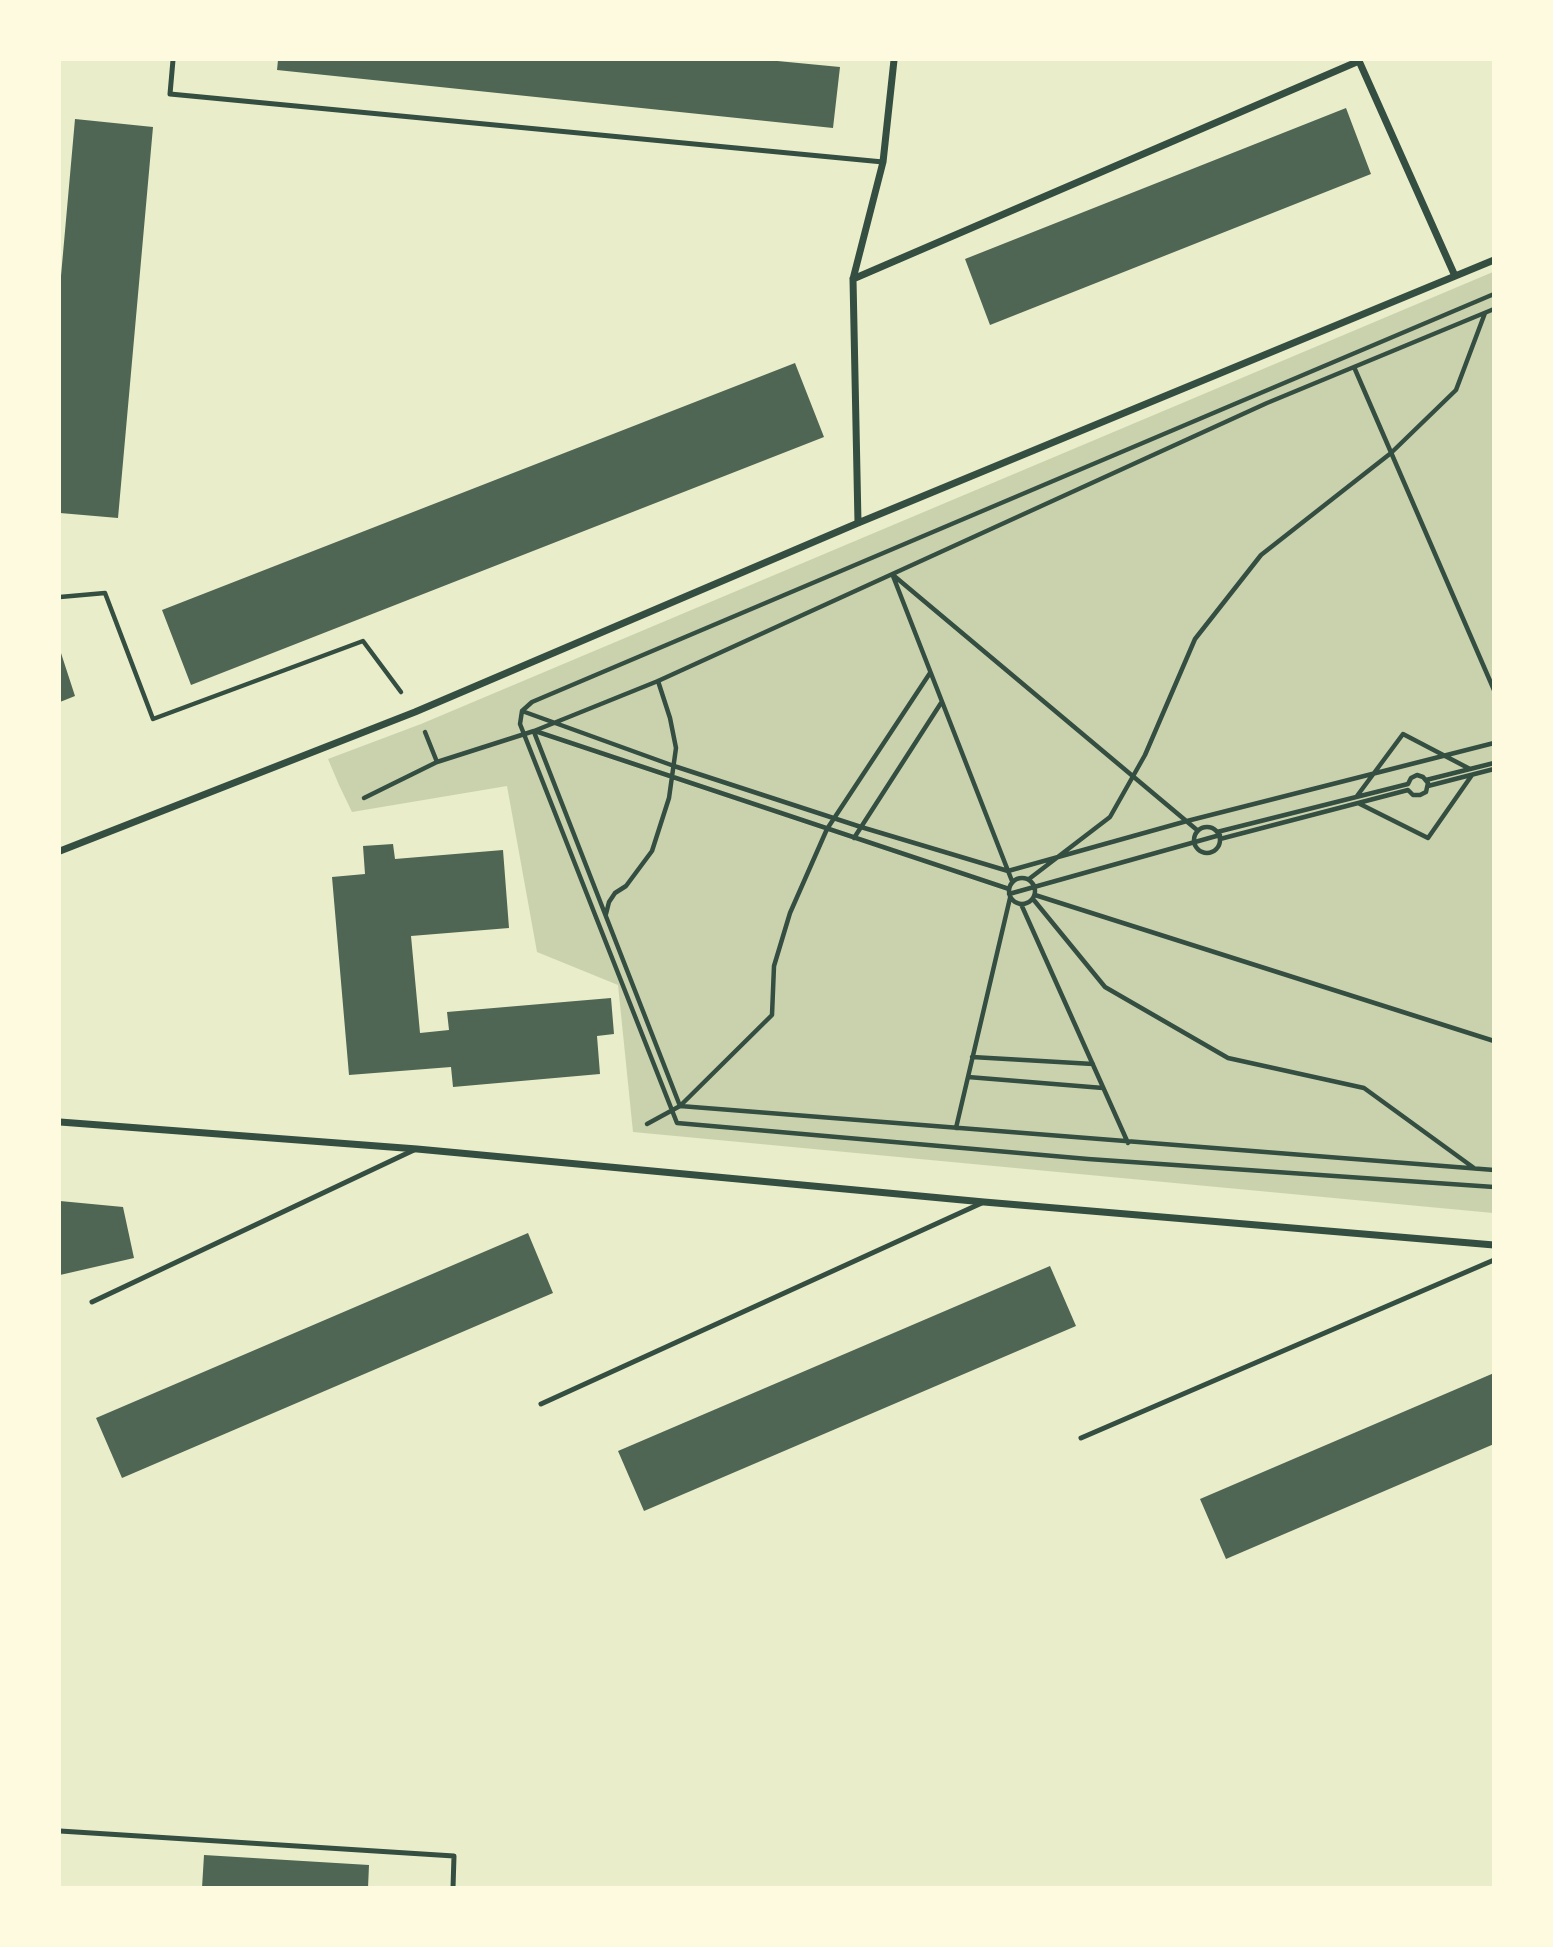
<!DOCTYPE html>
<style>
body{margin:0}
#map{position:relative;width:1553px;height:1947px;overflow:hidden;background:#e9edc9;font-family:"Source Sans 3",sans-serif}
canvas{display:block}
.frame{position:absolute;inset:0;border:61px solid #fefae0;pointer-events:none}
</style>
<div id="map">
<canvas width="1553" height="1947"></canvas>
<div class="frame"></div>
</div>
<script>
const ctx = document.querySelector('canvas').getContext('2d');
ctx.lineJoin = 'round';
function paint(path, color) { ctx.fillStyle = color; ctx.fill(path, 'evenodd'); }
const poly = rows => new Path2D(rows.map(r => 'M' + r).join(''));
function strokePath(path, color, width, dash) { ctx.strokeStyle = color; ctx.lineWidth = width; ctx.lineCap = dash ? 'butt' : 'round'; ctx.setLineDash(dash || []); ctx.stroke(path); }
paint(poly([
 [1493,272,1493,1213,633,1132,618,985,537,952,507,786,352,812,339,785,328,759,421,724]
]), '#cad2ad');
paint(poly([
 [278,60,767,60,840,67,833,128,277,70],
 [1346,108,1371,174,990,325,965,259],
 [75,119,153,127,118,518,60,513,60,287],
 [795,363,824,437,191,685,162,610],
 [60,650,75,696,60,702],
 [393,844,395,859,503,850,509,928,411,936,420,1033,449,1030,447,1012,611,998,614,1034,597,1036,600,1074,453,1087,451,1067,349,1075,332,877,365,874,363,846],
 [60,1201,123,1207,134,1258,60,1275],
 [528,1233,553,1293,122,1478,96,1418],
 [1050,1266,1076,1326,644,1511,618,1451],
 [1494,1373,1494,1444,1226,1559,1200,1499],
 [204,1855,369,1865,368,1888,202,1888]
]), '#4f6655');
strokePath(poly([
 [1494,294,532,702,522,711,520,724,677,1123,1088,1159,1494,1187],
 [1354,367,1494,690],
 [893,575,1197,830],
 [893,576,1012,881],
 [60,597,105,593,153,719,363,641,401,692],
 [522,711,674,766,861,827,1008,871,1187,821,1494,743],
 [535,731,1009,889],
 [425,732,437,762],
 [534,732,680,1106],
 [1426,780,1494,763],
 [1428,786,1494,769],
 [1357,796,1403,734,1470,769],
 [364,798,437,762,534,731,658,681,1267,403,1494,309],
 [1358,803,1428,838,1472,775],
 '1194 840a13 13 0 1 1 26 0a13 13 0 1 1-26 0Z',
 [1217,832,1408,784,1411,778,1417,775,1423,777,1428,783,1426,792,1420,795,1413,795,1408,790,1220,839],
 [854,838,941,703],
 '1009 891a13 13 0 1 1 26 0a13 13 0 1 1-26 0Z',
 [1029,879,1110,817,1145,755,1195,639,1261,555,1391,453,1456,390,1485,313],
 [1009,894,1220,835],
 [1035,895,1494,1041],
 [1033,899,1105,987,1228,1058,1364,1088,1474,1168],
 [1021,904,1128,1143],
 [606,914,609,902,615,893,626,886,652,851,669,798,676,748,670,718,658,681],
 [972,1057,1093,1064],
 [968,1077,1103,1088],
 [680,1106,1494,1170],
 [647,1124,680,1106,772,1015,774,966,790,913,827,829,930,673],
 [956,1128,1010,898]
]), '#344e41', 4.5);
strokePath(poly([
 [173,60,170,94,883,162],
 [92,1302,414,1150],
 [541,1404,984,1202],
 [1081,1438,1494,1260],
 [60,1831,454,1856,453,1888]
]), '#344e41', 5);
strokePath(poly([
 [853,279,1359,61,1455,276],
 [858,523,853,279,883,162,894,60],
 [60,851,415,712,858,523,1494,260],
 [60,1122,417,1149,984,1202,1494,1245]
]), '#344e41', 7);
</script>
